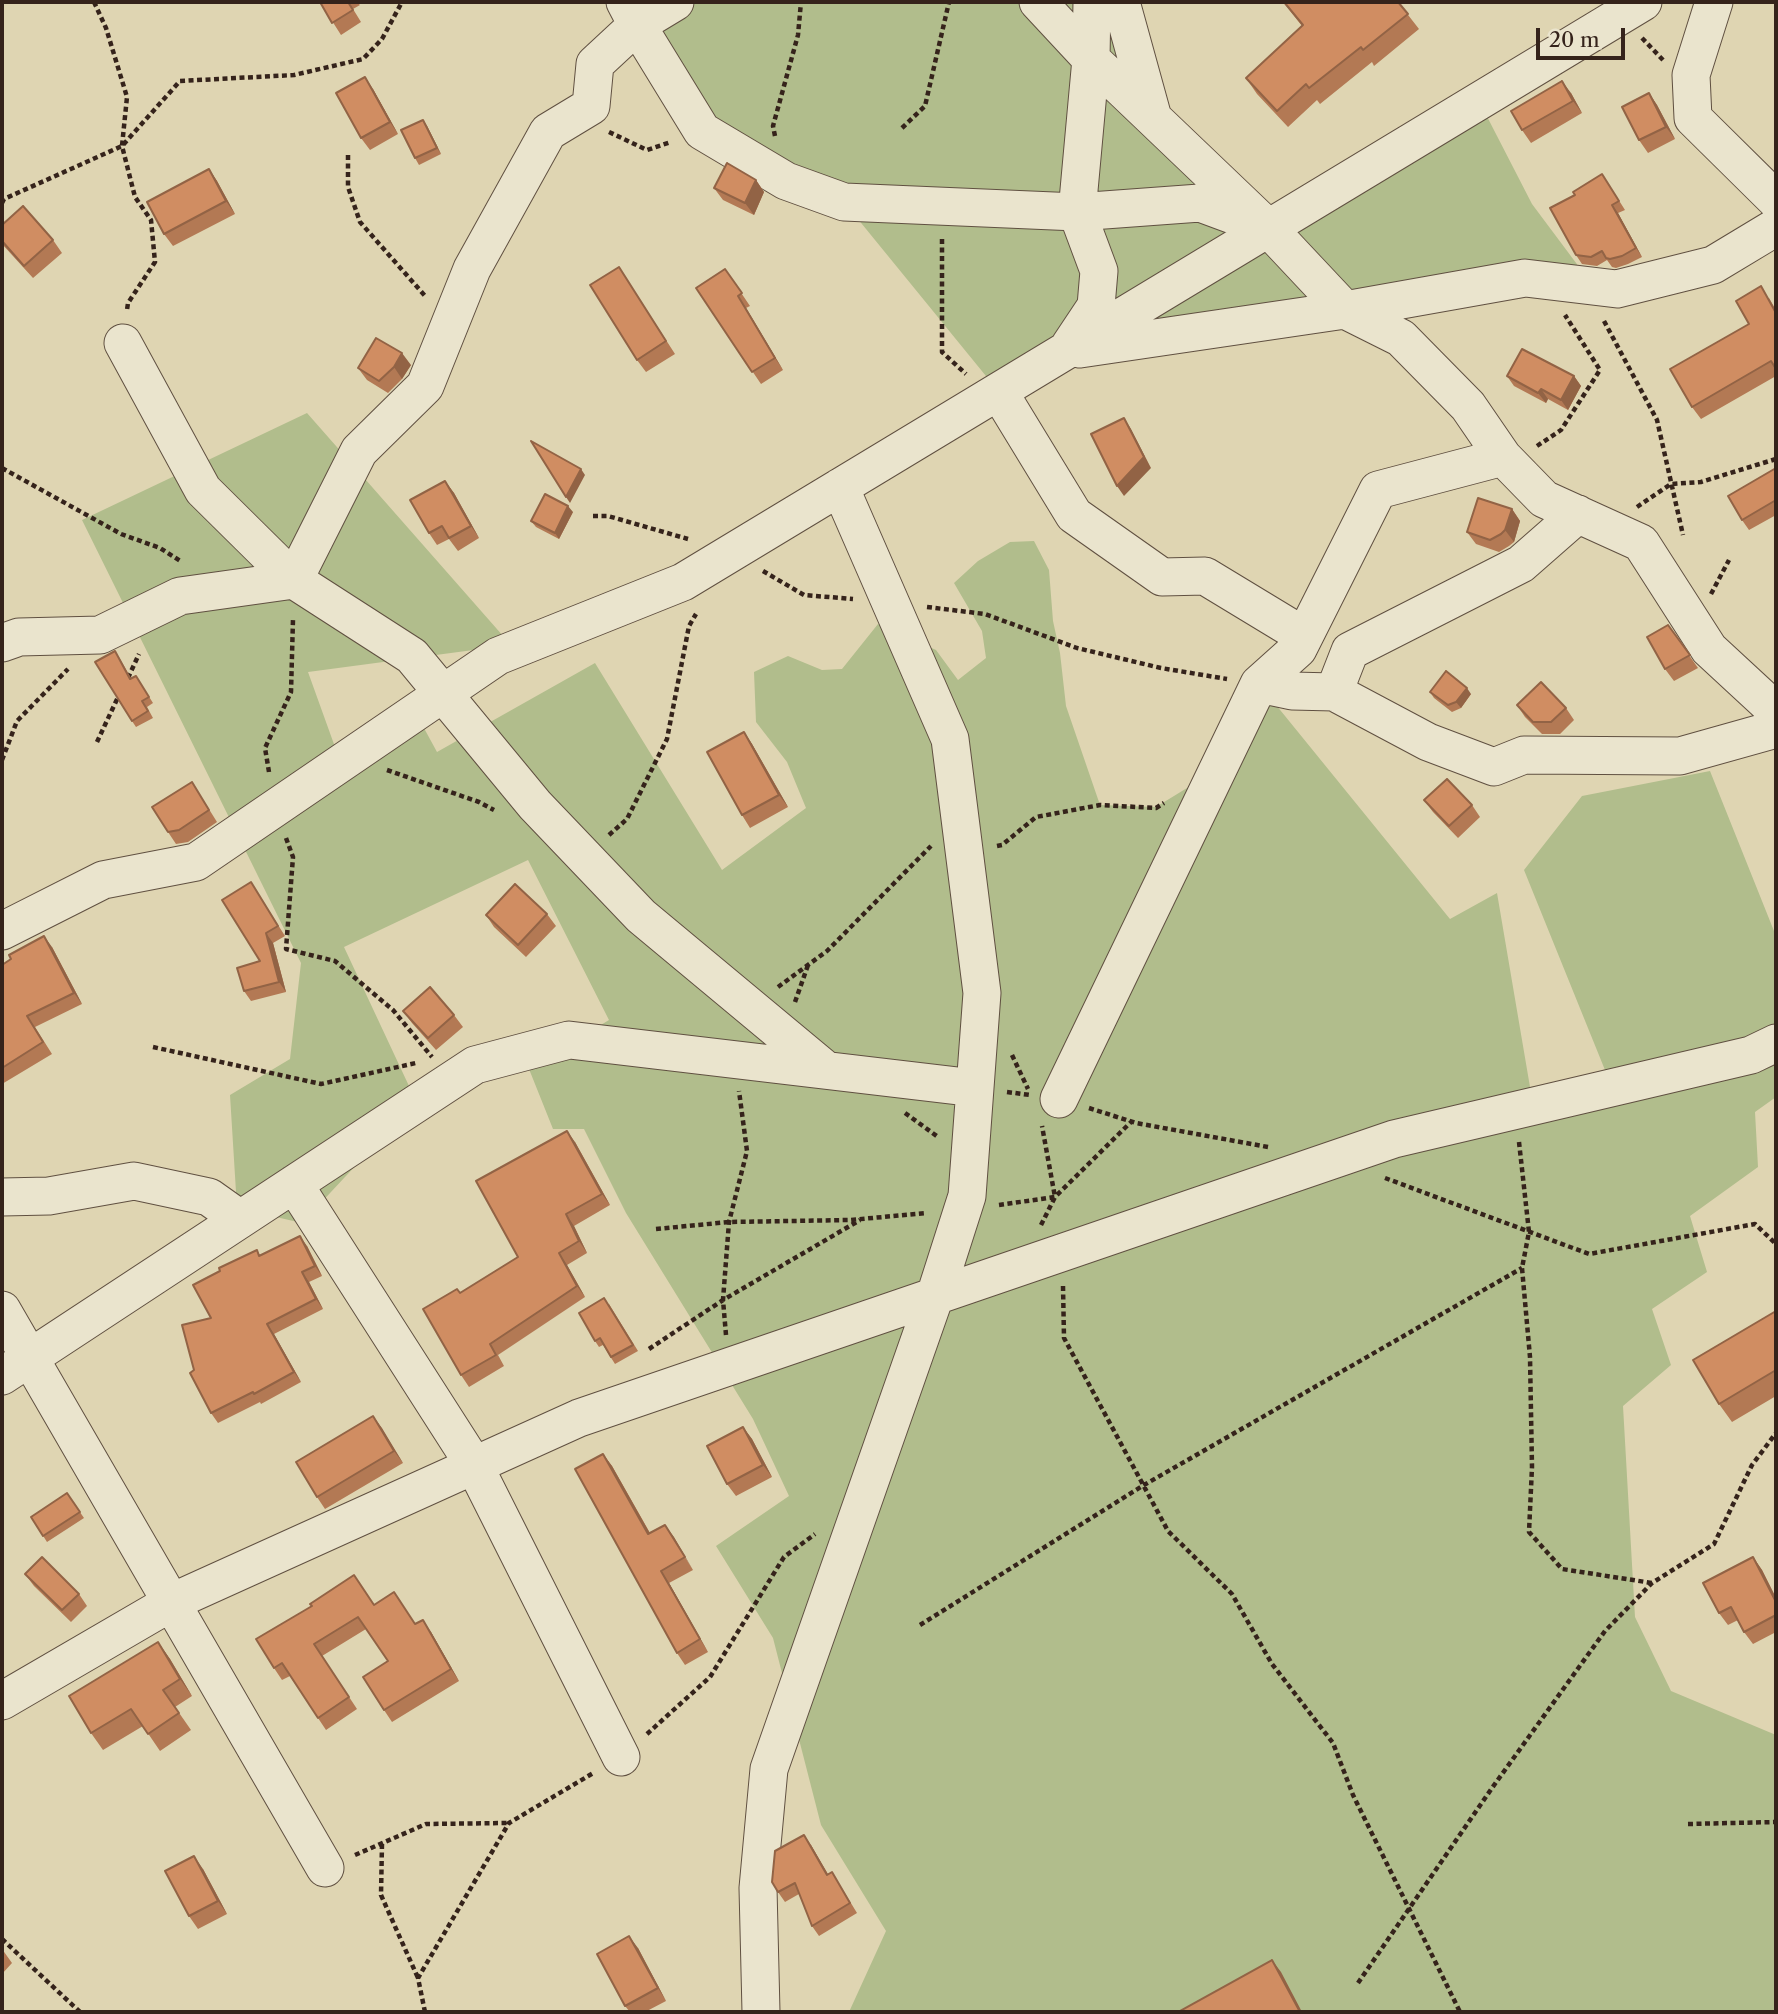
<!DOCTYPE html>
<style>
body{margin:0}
#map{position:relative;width:1778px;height:2014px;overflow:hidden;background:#dfd5b2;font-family:"Libre Caslon Text",serif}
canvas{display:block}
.frame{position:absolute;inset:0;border:4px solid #35231b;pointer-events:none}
.scale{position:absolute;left:1536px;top:28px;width:89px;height:32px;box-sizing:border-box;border:4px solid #35231b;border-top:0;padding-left:9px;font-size:21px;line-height:24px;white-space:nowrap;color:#35231b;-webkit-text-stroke:5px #eae4cd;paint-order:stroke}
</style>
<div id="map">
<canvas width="1778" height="2014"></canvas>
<div class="frame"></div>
<div class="scale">20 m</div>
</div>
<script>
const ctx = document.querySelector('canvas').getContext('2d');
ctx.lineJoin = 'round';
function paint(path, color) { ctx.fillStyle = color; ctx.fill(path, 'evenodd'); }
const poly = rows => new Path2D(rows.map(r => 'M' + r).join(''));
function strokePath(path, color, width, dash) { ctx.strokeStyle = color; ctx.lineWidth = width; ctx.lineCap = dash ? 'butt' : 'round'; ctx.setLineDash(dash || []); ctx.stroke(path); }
paint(poly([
 [675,2,1121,2,1154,119,1268,228,1479,101,1532,204,1594,287,1065,351,999,392,844,202,702,131,637,25],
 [307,413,511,645,308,672,335,747,413,708,437,752,595,663,722,870,806,808,787,762,756,722,754,672,788,656,822,670,842,669,878,624,936,650,958,680,986,658,982,631,954,583,978,561,1010,542,1034,541,1049,570,1053,621,1060,653,1066,706,1100,805,1156,807,1218,769,1259,684,1450,919,1497,893,1530,1087,1607,1075,1524,870,1582,796,1710,771,1776,936,1776,1097,1755,1112,1758,1167,1690,1216,1707,1272,1652,1309,1671,1365,1623,1406,1635,1617,1671,1691,1776,1735,1776,2012,849,2012,886,1931,821,1825,773,1638,716,1546,789,1496,753,1419,626,1213,584,1129,553,1129,529,1069,609,1020,528,860,344,947,416,1101,302,1223,237,1208,230,1095,290,1059,301,963,82,520]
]), '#b1bd8c');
const minor = poly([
 [625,2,637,25,702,131,786,181,844,202,1077,212,1200,203,1254,223],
 [1038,2,1091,59,1268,228,1345,310,1401,338,1468,406,1503,457,1544,499,1641,543,1709,649,1776,711],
 [1121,2,1153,118],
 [1714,2,1691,75,1693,118,1776,200],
 [123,343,203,490,294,580,359,451,425,386,472,269,548,132,591,106,595,64,637,25,675,2],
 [1070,345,1096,306,1099,271,1077,212,1091,59,1092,2],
 [1080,349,1345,310,1525,278,1617,289,1713,265,1776,227],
 [999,392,1074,515,1162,577,1205,576,1304,636],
 [2,643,19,637,100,635,180,596,294,580,412,656,535,805,641,916,826,1070],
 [1259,684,1292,691,1334,692,1428,742,1494,767,1524,755,1680,756,1776,729],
 [1334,692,1350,651,1521,564,1578,514],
 [2,931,103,880,196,862,498,656,683,582,1643,2],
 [1059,1099,1259,684,1298,649,1378,490,1503,457],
 [294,1184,474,1465,621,1757],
 [2,1197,49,1196,134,1181,209,1197,240,1219],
 [2,1310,325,1868],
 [2,1376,475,1065,569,1040,975,1088],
 [2,1701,172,1602,579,1418,1394,1139,1751,1055,1776,1043],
 [761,2012,758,1888,769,1769,935,1296,967,1196,982,993,950,739,840,487]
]);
strokePath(minor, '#605041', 39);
strokePath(poly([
 [94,2,106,28,127,97,122,146,135,197,151,220,155,262,128,303,127,310],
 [1642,38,1663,60],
 [902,128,925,106,949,2],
 [609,132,647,150,671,142],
 [775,136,773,126,798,35,801,2],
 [348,155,348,187,360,222,426,297],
 [2,203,4,199,122,146,180,81,294,75,363,59,382,39,402,2],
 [942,239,942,352,966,374],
 [1604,321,1657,420,1683,535],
 [1537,446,1561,430,1600,370,1565,315],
 [2,468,121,534,160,548,182,562],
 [1637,507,1671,484,1701,482,1776,459],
 [593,516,608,516,688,539],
 [763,571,804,595,853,599],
 [1711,594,1729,560],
 [927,607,985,614,1077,648,1161,668,1227,679],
 [128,678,139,654],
 [97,742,119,695],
 [2,760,17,721,68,669],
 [387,770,479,802,494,810],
 [269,772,265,748,291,692,293,619],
 [609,835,627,819,667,739,689,626,696,614],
 [286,838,293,857,286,949,335,961,393,1010,432,1057],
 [997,846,1002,845,1036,817,1100,805,1156,808,1164,803],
 [778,987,827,951,931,846],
 [795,1002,808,965],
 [153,1047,321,1084,416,1063],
 [1012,1055,1028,1089],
 [1007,1092,1030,1095],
 [1089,1108,1136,1123,1268,1147],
 [905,1113,938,1137],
 [1519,1142,1529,1232,1522,1268,1530,1357,1532,1467,1529,1532,1562,1569,1652,1583],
 [1385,1178,1589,1254,1755,1224,1776,1244],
 [999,1205,1055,1197,1131,1122],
 [1041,1225,1055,1197,1042,1126],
 [656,1229,729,1222,850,1220,927,1213],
 [1063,1286,1064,1338,1168,1531,1232,1594,1272,1664,1333,1743,1353,1795,1460,2012],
 [726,1335,723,1300,729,1222,747,1151,739,1091],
 [649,1349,723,1300,860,1220],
 [920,1625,1144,1485,1522,1268],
 [647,1734,710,1677,784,1557,815,1534],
 [1688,1824,1776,1822],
 [382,1844,381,1895,418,1978],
 [355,1855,426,1824,508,1823],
 [2,1939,80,2012],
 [1358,1983,1492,1788,1605,1631,1652,1583,1714,1544,1752,1465,1776,1433],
 [425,2012,418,1978,509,1823,595,1772]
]), '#35231b', 4.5, [5, 3.5]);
strokePath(minor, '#eae4cd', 37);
paint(poly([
 [320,2,357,2,360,5,353,9,361,22,341,35],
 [1283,2,1398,2,1419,29,1374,66,1372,62,1320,104,1317,100,1288,127,1257,94,1246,78,1302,26],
 [373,89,398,134,370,150,361,138],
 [1571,93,1582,113,1531,143,1522,130],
 [1649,93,1657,105,1675,139,1648,153,1639,140],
 [423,120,427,126,441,154,419,165,415,158],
 [209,169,217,181,235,214,173,246,164,234],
 [756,180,764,192,754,215,723,200,714,188],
 [1608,183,1625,210,1618,213,1642,257,1628,264,1616,268,1612,267,1607,260,1597,266,1582,264,1576,255],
 [2,225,53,240,62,253,33,278,2,244],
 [619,267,675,354,646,372,637,360],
 [725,269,750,306,746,308,783,370,761,384,696,288],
 [1769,298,1776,310,1776,376,1701,419,1692,407,1749,324],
 [411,365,402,379,388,393,367,380,358,368],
 [1507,376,1574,376,1581,386,1568,410,1548,399,1546,403,1514,386],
 [1776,468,1776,515,1749,530,1742,520],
 [445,481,454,493,479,538,458,551,449,539,437,545,429,533],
 [1512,509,1520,521,1514,542,1509,546,1499,552,1476,544,1467,532],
 [573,512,559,539,536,527,531,521],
 [1668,625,1698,668,1674,681,1665,669],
 [119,657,131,678,136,676,153,703,147,707,153,718,136,727,132,721],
 [1430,692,1471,694,1461,708,1452,712,1434,698],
 [1517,705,1566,708,1574,720,1560,734,1542,734,1525,717],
 [744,732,752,744,788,807,750,828,742,815],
 [192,782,217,822,188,842,176,844,168,832],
 [1424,800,1472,805,1480,817,1458,838,1433,812],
 [251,882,285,936,273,943,286,992,251,1001,244,991,260,961],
 [547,914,556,926,526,957,494,927,486,915],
 [52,947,82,1004,35,1027,52,1054,2,1084,2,965],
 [403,1011,454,1015,463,1027,436,1050,412,1023],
 [575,1142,610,1205,574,1226,587,1253,567,1265,585,1297,498,1355,504,1366,469,1387,461,1375,461,1293,518,1257],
 [307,1246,322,1276,309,1282,323,1309,274,1334,301,1382,261,1404,260,1402,218,1423,211,1413,194,1370,211,1318,220,1271,257,1250,260,1255],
 [609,1304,638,1351,615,1364,603,1345,599,1347,595,1341],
 [1776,1311,1776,1396,1732,1422,1719,1404],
 [373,1416,403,1463,325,1509,317,1497],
 [743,1427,752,1439,772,1477,736,1496,727,1484],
 [603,1454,612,1466,650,1533,665,1525,693,1570,669,1583,708,1652,685,1665,677,1653],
 [67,1493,84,1518,47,1542,31,1517],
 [1753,1557,1762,1570,1776,1598,1776,1632,1753,1644,1744,1632,1738,1620,1728,1625,1719,1613],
 [25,1574,79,1594,87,1606,71,1622,34,1586],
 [374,1605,431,1632,459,1681,392,1722,384,1710,388,1661,366,1629,322,1656,357,1709,326,1730,290,1676,282,1680,274,1668],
 [158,1642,170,1659,192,1696,175,1707,191,1730,160,1751,143,1726,103,1750,91,1733],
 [811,1845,828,1874,832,1872,857,1913,819,1936,812,1926,799,1894,785,1902,778,1892],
 [203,1869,227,1914,198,1929,189,1916],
 [638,1948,666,2001,645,2012,630,2012,625,2006],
 [2,1949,12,1963,2,1974]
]), '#b37954');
paint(poly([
 [365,77,373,89,398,134,390,122],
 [1562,81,1571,93,1582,113,1573,101],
 [1649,93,1657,105,1675,139,1666,127],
 [423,120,427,126,441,154,437,148],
 [209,169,217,181,235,214,226,201],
 [756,180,764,192,754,215,745,203],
 [1612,205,1618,213,1642,257,1636,248],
 [738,296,746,308,783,370,775,358],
 [402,353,411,365,402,379,394,367],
 [1574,376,1581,386,1568,410,1561,400],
 [1541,389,1548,399,1546,403,1538,393],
 [1124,418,1131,429,1151,468,1124,496,1117,486],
 [581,469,585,475,570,503,566,497],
 [445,481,454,493,479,538,471,526],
 [568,506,573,512,559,539,555,533],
 [1512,509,1520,521,1514,542,1505,530],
 [1467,688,1471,694,1461,708,1456,702],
 [744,732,752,744,788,807,779,795],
 [266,933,273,943,286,992,279,982],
 [44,936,52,947,82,1004,74,993],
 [567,1131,575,1142,610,1205,602,1194],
 [566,1214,574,1226,587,1253,579,1241],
 [300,1236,307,1246,322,1276,315,1266],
 [559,1253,567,1265,585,1297,577,1286],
 [302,1272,309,1282,323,1309,316,1299],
 [267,1324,274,1334,301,1382,294,1372],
 [373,1416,382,1428,403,1463,394,1451],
 [743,1427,752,1439,772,1477,763,1465],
 [603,1454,612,1466,657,1546,648,1534],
 [665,1525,674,1537,693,1570,685,1557],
 [1753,1557,1762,1570,1776,1598,1776,1602],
 [661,1571,669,1583,708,1652,700,1639],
 [423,1620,431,1632,459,1681,451,1669],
 [158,1642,170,1659,192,1696,180,1679],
 [804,1835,811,1845,834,1885,827,1875],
 [194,1856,203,1869,227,1914,218,1901],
 [629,1936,638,1948,666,2001,658,1988],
 [1272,1960,1281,1972,1302,2012,1300,2012]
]), '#926345');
const building = poly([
 [320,2,348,2,353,10,332,23,320,2],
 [1284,2,1398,2,1408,14,1363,50,1361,47,1309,88,1306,84,1277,111,1246,78,1303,25,1284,2],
 [365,77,390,122,361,138,336,93,365,77],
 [1562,81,1573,101,1522,130,1511,111,1562,81],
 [1649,93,1666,127,1639,140,1622,107,1649,93],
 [423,120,437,148,415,158,401,130,423,120],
 [727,163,756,180,745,203,714,188,727,163],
 [209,169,226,201,164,234,147,202,209,169],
 [1602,174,1619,201,1612,205,1636,248,1622,256,1610,259,1606,258,1602,251,1591,257,1576,255,1550,208,1575,195,1573,192,1602,174],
 [23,206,53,240,24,266,2,241,2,225,23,206],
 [619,267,666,341,637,360,590,285,619,267],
 [725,269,742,293,738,296,775,358,752,372,696,288,725,269],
 [1761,286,1776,313,1776,369,1771,361,1692,407,1670,369,1749,324,1736,301,1761,286],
 [376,338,402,353,394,367,379,381,358,368,376,338],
 [1522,349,1574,376,1561,400,1541,389,1538,393,1507,376,1522,349],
 [1124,418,1144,457,1117,486,1091,434,1124,418],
 [531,441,581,469,566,497,531,441],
 [1776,468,1776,500,1742,520,1728,496,1776,468],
 [445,481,471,526,449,538,442,526,429,533,410,500,445,481],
 [545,494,568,506,555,533,531,521,545,494],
 [1478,498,1512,509,1505,530,1501,534,1490,540,1467,532,1478,498],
 [1668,625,1690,655,1665,669,1647,637,1668,625],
 [115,651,130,679,136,676,149,697,142,701,148,711,132,721,95,662,115,651],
 [1446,671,1467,688,1456,702,1448,705,1430,692,1446,671],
 [1541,682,1566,708,1551,722,1533,722,1517,705,1541,682],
 [744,732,779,795,742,815,707,752,744,732],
 [1447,779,1472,805,1449,826,1424,800,1447,779],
 [192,782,209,810,179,830,168,832,152,807,192,782],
 [251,882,278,926,266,933,279,982,244,991,237,968,260,961,222,900,251,882],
 [515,884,547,914,518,945,486,915,515,884],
 [44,936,74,993,27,1016,43,1042,2,1068,2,965,11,959,9,955,44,936],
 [430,987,454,1015,428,1038,403,1011,430,987],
 [567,1131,602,1194,566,1214,579,1241,559,1253,577,1286,490,1344,496,1355,461,1375,423,1309,457,1289,460,1293,518,1257,476,1181,567,1131],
 [300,1236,315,1266,302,1272,316,1299,267,1324,294,1372,254,1394,253,1392,211,1413,190,1373,194,1370,182,1325,211,1318,193,1285,220,1271,219,1268,257,1250,259,1256,300,1236],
 [604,1298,633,1345,611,1357,600,1338,595,1341,579,1313,604,1298],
 [1776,1311,1776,1370,1719,1404,1693,1360,1776,1311],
 [373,1416,394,1451,317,1497,296,1462,373,1416],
 [743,1427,763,1465,727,1484,707,1446,743,1427],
 [603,1454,648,1534,665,1525,685,1557,661,1571,700,1639,677,1653,575,1469,603,1454],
 [67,1493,80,1512,43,1536,31,1517,67,1493],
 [42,1557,79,1594,62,1610,25,1574,42,1557],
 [1753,1557,1776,1602,1776,1615,1744,1632,1731,1607,1719,1613,1703,1583,1753,1557],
 [354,1575,374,1605,394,1592,415,1624,423,1620,451,1669,384,1710,363,1677,388,1661,358,1617,314,1644,349,1697,318,1718,282,1663,274,1668,256,1639,312,1606,310,1604,354,1575],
 [158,1642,180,1679,163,1690,179,1713,148,1734,131,1709,91,1733,69,1696,158,1642],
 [804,1835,827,1875,832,1872,850,1903,812,1926,795,1883,778,1892,772,1882,775,1851,804,1835],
 [194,1856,218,1901,189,1916,165,1871,194,1856],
 [629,1936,658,1988,625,2006,597,1954,629,1936],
 [1272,1960,1300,2012,1178,2012,1272,1960]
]);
paint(building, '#d08d62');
strokePath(building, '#926345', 2);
</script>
